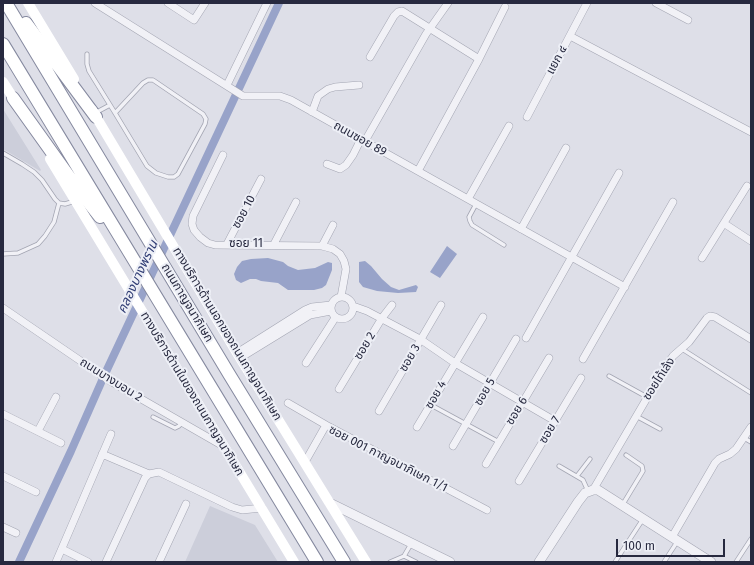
<!DOCTYPE html>
<meta charset="utf-8">
<style>
body{margin:0}
#map{position:relative;width:754px;height:565px;overflow:hidden;background:#dedfe8;font-family:"Fira Sans",sans-serif}
canvas{display:block}
.frame{position:absolute;inset:0;border:4px solid #27293f;pointer-events:none}
.scale{position:absolute;left:616px;top:539px;width:109px;height:18px;box-sizing:border-box;border:2px solid #27293f;border-top:0;padding-left:5px;font-size:12px;line-height:14px;white-space:nowrap;color:#27293f;-webkit-text-stroke:3px #edeff6;paint-order:stroke}
</style>
<div id="map">
<canvas width="754" height="565"></canvas>
<div class="frame"></div>
<div class="scale">100 m</div>
</div>
<script>
const ctx = document.querySelector('canvas').getContext('2d');
ctx.lineJoin = 'round';
function paint(path, color) { ctx.fillStyle = color; ctx.fill(path, 'evenodd'); }
const poly = rows => new Path2D(rows.map(r => 'M' + r).join(''));
function strokePath(path, color, width, dash) { ctx.strokeStyle = color; ctx.lineWidth = width; ctx.lineCap = dash ? 'butt' : 'round'; ctx.setLineDash(dash || []); ctx.stroke(path); }
function write(font, color, halo, rows, align = 'center') {
  ctx.font = font + ' "Fira Sans","Noto Sans Thai",sans-serif'; ctx.lineWidth = 4; ctx.setLineDash([]); ctx.textBaseline = 'middle'; ctx.strokeStyle = halo; ctx.fillStyle = color; for (const [text, x, y, turn = 0] of rows) {
    ctx.save(); ctx.translate(x, y); ctx.rotate((+turn || 0) * Math.PI / 180); ctx.textAlign = isNaN(turn) ? turn : align; if (halo) ctx.strokeText(text, 0, 0); ctx.fillText(text, 0, 0); ctx.restore();
  }
}
paint(poly([
 [3,109,41,170,40,171,3,149],
 [210,506,255,525,278,562,185,562]
]), '#ccceda');
paint(poly([
 [447,246,457,254,440,278,430,272],
 [268,258,283,262,288,266,298,270,315,268,328,262,332,263,332,270,326,285,322,288,314,290,288,290,278,283,261,281,256,279,250,279,241,283,236,280,234,274,237,267,242,261,251,259],
 [365,261,371,266,382,279,391,287,399,290,416,285,418,287,416,292,398,293,377,291,363,287,359,282,359,262]
]), '#98a3c9');
strokePath(poly([
 [19,562,71,451,104,376,279,3]
]), '#98a3c9', 8);
const service = poly([
 [87,54,87,64,89,71,115,113,147,166,156,173,168,177,174,177,178,174,205,124,206,119,203,114,153,80,148,80,143,83,115,113],
 [95,113,110,105],
 [3,153,22,164,34,172,42,180,55,199,59,203,65,204,75,201],
 [476,204,469,217,470,221,472,225,504,245],
 [3,254,18,253,38,244,45,236,54,222,59,203],
 [682,349,751,393],
 [609,376,647,397],
 [431,405,499,442],
 [636,416,660,429],
 [153,417,175,428,179,426,182,422],
 [744,438,751,442],
 [559,466,583,480,588,491],
 [577,476,590,459],
 [623,504,643,471,642,466,626,455],
 [404,556,411,544],
 [390,562,404,556,416,562],
 [615,562,643,519],
 [664,562,677,542],
 [736,562,751,539]
]);
const minor = poly([
 [95,3,243,96,280,96,291,100,625,287],
 [168,3,194,20,205,3],
 [656,3,688,20],
 [570,36,751,132],
 [370,57,394,16,398,12,402,11,479,59],
 [227,85,267,3],
 [312,112,318,96,328,89,335,87,359,85],
 [527,117,587,3],
 [365,141,426,34,448,3],
 [223,155,193,216,192,224,194,230,200,237,208,243,215,245,322,246,333,249,340,254,344,261,346,269,341,297],
 [327,164,340,169,346,165,353,155,361,139],
 [418,171,479,59,505,7],
 [468,199,509,126],
 [725,224,751,241],
 [521,229,566,148],
 [227,244,261,179],
 [274,244,296,202],
 [322,246,333,225],
 [702,258,747,186],
 '331 308a11 11 0 1 1 22 0a11 11 0 1 1-22 0Z',
 [353,306,367,311,420,339,455,363,555,421],
 [3,308,110,381,223,446],
 [526,338,619,173],
 [237,353,305,310,312,307,331,305],
 [240,358,310,315,331,311],
 [583,359,673,202],
 [306,363,335,318],
 [339,389,382,318,392,305],
 [288,403,326,425],
 [379,411,441,305],
 [3,414,61,443],
 [417,427,483,317],
 [38,431,56,397],
 [453,446,516,339],
 [102,454,149,474],
 [305,462,326,425,487,510],
 [486,464,549,358],
 [3,476,36,492],
 [519,481,581,378],
 [593,490,664,369,673,356,689,342,707,318,710,316,715,317,751,339],
 [3,527,16,533],
 [672,537,715,463,719,459,730,454,736,449,751,427],
 [62,549,88,562],
 [56,562,111,434],
 [106,562,145,478,149,474,159,472,232,507,242,510,262,508],
 [159,562,186,504]
]);
const tertiary = poly([
 [330,503,450,562],
 [539,562,578,502,585,493,593,490,598,490,711,562]
]);
const trunk = poly([
 [6,3,229,374,344,562],
 [26,23,96,117],
 [3,44,317,562],
 [13,98,78,189,100,217]
]);
strokePath(service, '#a3a5b2', 5);
strokePath(minor, '#a3a5b2', 8);
strokePath(tertiary, '#a3a5b2', 10);
strokePath(trunk, '#85899f', 14);
strokePath(service, '#f1f1f6', 3.5);
strokePath(minor, '#f1f1f6', 7);
strokePath(tertiary, '#f1f1f6', 9);
strokePath(poly([
 [28,3,74,79],
 [3,82,17,104],
 [92,110,237,353,366,562],
 [50,159,294,562]
]), '#fff', 10);
strokePath(trunk, '#fff', 12);
write('12px', '#27293f', '#edeff6', [
 ["แยก ๔",557,60,-62],
 ["ถนนซอย 89",360,139,29],
 ["ซอย 10",244,212,-62],
 ["ซอย 11",246,244],
 ["ถนนกาญจนาภิเษก",187,303,59],
 ["ทางบริการด้านนอกของถนนกาญจนาภิเษก",227,334,59],
 ["ซอย 2",365,346,-59],
 ["ซอย 3",410,358,-60],
 ["ซอยไท้เล้ง",659,379,-57],
 ["ถนนบางบอน 2",111,380,32],
 ["ซอย 5",485,392,-60],
 ["ทางบริการด้านในของถนนกาญจนาภิเษก",192,394,59],
 ["ซอย 4",436,395,-60],
 ["ซอย 6",517,411,-59],
 ["ซอย 7",550,430,-59],
 ["ซอย 001 กาญจนาภิเษก 1/1",388,459,27]
]);
write('italic 13px', '#303d74', '#edeff6', [
 ["คลองบางพราน",138,277,-65]
]);
</script>
